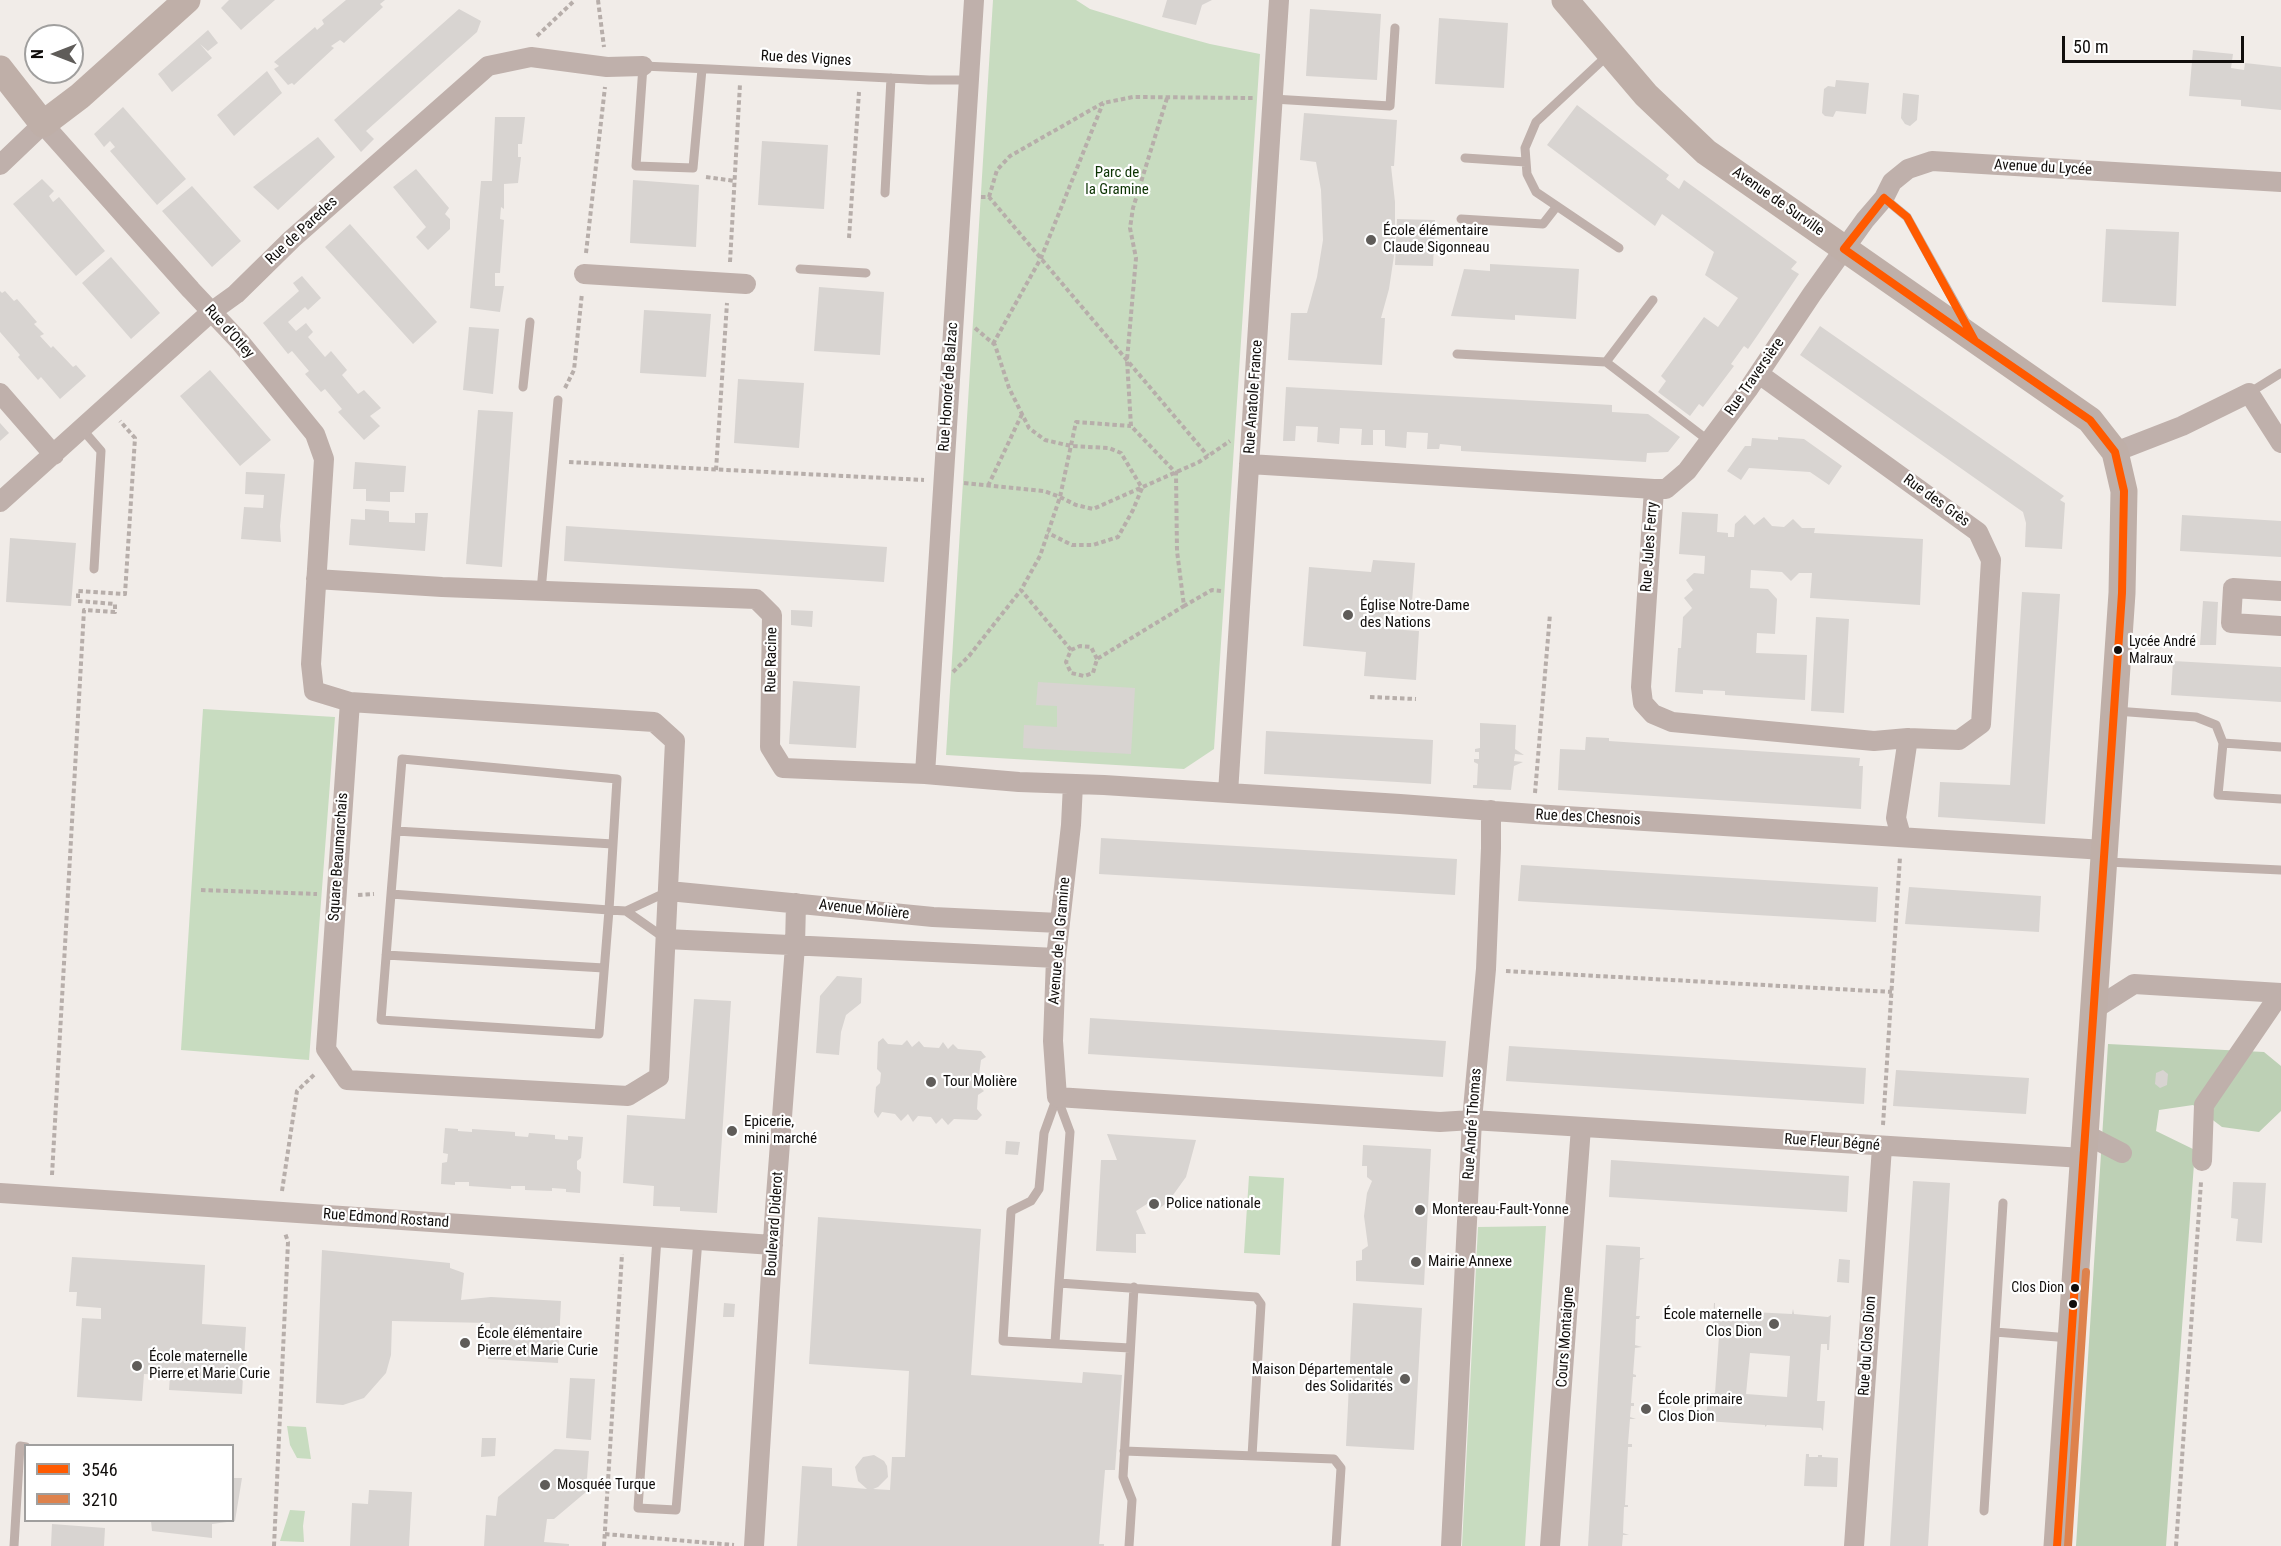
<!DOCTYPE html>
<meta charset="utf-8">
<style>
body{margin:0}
#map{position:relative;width:2281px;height:1546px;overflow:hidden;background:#f1ece8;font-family:"Roboto Condensed",sans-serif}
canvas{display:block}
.legend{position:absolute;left:24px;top:1444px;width:210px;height:78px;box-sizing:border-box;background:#fff;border:2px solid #a09f9e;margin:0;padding:8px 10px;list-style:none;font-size:18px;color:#110e0c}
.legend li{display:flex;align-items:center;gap:12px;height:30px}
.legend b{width:30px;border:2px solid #a09f9e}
.north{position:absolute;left:24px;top:24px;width:60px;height:60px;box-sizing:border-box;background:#fff;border:2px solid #a09f9e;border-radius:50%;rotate:270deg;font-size:16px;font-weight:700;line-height:24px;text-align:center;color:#110e0c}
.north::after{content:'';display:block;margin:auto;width:21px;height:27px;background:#5f5c59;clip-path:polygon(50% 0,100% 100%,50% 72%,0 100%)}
.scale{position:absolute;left:2062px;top:36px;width:182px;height:27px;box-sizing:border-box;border:3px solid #110e0c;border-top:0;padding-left:8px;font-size:18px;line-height:21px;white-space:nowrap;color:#110e0c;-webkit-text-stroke:4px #fff;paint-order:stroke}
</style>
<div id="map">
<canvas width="2281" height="1546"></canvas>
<ul class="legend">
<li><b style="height:8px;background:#ff5a00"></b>3546</li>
<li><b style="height:8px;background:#de824c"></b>3210</li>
</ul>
<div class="north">N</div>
<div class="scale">50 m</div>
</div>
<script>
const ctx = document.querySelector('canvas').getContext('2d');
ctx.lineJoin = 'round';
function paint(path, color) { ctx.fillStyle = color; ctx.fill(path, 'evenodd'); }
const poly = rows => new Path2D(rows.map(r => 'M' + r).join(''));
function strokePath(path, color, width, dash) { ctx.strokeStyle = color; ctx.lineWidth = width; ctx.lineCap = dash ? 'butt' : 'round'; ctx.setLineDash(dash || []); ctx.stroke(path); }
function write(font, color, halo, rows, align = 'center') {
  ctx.font = font + ' "Roboto Condensed",sans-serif'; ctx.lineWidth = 4.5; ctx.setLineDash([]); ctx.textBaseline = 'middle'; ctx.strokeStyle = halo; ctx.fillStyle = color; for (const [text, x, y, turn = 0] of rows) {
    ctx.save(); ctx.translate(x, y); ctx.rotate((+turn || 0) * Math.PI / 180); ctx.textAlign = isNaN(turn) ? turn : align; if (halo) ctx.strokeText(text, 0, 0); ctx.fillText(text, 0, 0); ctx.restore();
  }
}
paint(poly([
 [993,0,1076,0,1090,9,1159,30,1210,44,1260,54,1214,749,1184,769,946,755],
 [203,709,335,717,309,1060,181,1050],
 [1249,1176,1284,1178,1280,1255,1244,1253],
 [1546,1226,1525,1546,1462,1546,1478,1227],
 [287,1426,306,1427,311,1459,297,1458,290,1445],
 [290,1510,305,1511,303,1526,304,1542,280,1541]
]), '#c8dcc0');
paint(poly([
 [2108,1044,2264,1052,2281,1066,2281,1111,2259,1132,2222,1127,2193,1105,2159,1110,2156,1131,2195,1150,2166,1546,2076,1546]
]), '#bdd0b5');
paint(poly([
 [229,0,275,0,241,30,221,8],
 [346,0,385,0,380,4,383,7,344,43,340,40,331,46,334,48,294,85,292,83,288,85,274,69,279,66,274,62,315,27,317,30,324,24,322,20],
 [1167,0,1212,0,1202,5,1196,25,1162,17],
 [459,9,481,21,477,32,366,131,374,139,361,152,334,120],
 [1310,9,1381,14,1377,80,1306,76],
 [1439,18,1508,23,1504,88,1435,84],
 [208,30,218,43,208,51,200,44,212,58,172,92,158,74],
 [2193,50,2233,54,2231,68,2244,70,2245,63,2281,67,2281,110,2241,106,2241,100,2189,96],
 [267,71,282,93,234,136,217,115],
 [1836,80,1869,83,1866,114,1836,111,1833,117,1825,116,1822,113,1824,89,1828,86,1835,87],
 [1903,93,1919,95,1917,120,1910,126,1905,124,1901,118],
 [1577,105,1669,175,1666,179,1679,189,1684,180,1797,262,1791,269,1799,274,1757,336,1748,349,1744,346,1731,364,1734,366,1703,407,1699,404,1690,416,1658,392,1666,381,1661,376,1704,317,1718,327,1738,298,1705,275,1714,252,1662,214,1655,226,1547,145],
 [123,107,186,179,157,205,110,151,115,147,110,141,104,147,94,134],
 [1304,113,1397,120,1394,166,1391,166,1395,202,1395,249,1389,289,1381,318,1385,318,1382,365,1288,360,1291,313,1307,313,1317,277,1323,240,1321,190,1316,162,1300,160],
 [495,117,525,117,522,144,518,144,518,157,521,157,518,183,504,184,504,209,501,207,500,219,504,220,500,273,495,273,495,286,504,286,500,312,470,308,481,181,492,181],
 [318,137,335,157,278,210,253,187],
 [762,141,828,145,824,209,758,205],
 [416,169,449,208,445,214,450,219,450,229,428,250,416,237,426,227,393,187],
 [42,179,54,191,49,196,53,202,59,197,105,251,76,276,13,204],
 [633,180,699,185,696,247,630,243],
 [192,186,241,241,212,267,162,211],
 [1397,219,1435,220,1433,266,1395,265],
 [350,224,437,322,413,344,325,247],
 [2106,229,2179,232,2176,306,2102,302],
 [111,257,160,313,131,339,82,283],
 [1490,264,1579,269,1576,319,1515,315,1515,320,1451,316,1464,269,1490,271],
 [302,276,321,298,308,310,305,307,288,322,296,331,306,323,313,332,308,337,325,357,331,351,347,370,342,375,358,394,364,390,381,408,370,416,380,426,364,440,338,412,342,409,325,389,321,392,305,374,309,371,292,351,288,354,263,323,299,291,293,283],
 [819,287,884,292,880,355,814,351],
 [0,291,2,293,5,291,14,301,17,299,37,322,34,324,44,334,40,336,51,348,53,346,73,367,76,365,86,376,60,399,41,377,38,380,18,357,20,355,0,332],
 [644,310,711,314,706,377,640,373],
 [1820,326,2064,496,2060,500,2065,503,2062,549,2025,547,2026,523,2023,512,1800,355],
 [469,327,499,329,493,394,463,390],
 [210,370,271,440,240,466,180,396],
 [738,379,804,383,799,448,734,443],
 [1286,387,1612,405,1612,412,1648,414,1680,437,1668,452,1647,453,1646,462,1461,451,1461,446,1440,444,1439,449,1427,449,1428,433,1407,432,1406,448,1385,446,1385,430,1373,430,1373,445,1361,445,1362,429,1340,428,1339,444,1317,442,1318,427,1296,426,1295,441,1283,441],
 [478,410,513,412,502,567,466,564],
 [0,423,9,433,0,441],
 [1778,437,1804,439,1842,466,1829,485,1810,472,1749,468,1741,480,1727,471,1745,446,1751,446,1752,438,1778,440],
 [355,462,406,466,404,492,390,492,390,502,366,501,366,489,353,489],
 [246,472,285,474,280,526,281,542,241,539,244,507,263,508,264,495,245,494],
 [365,509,389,511,389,522,415,523,415,513,428,513,425,551,349,545,351,519,365,520],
 [1682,512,1718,514,1717,532,1728,533,1728,537,1734,537,1735,524,1745,515,1754,525,1764,517,1772,526,1784,527,1793,519,1802,528,1815,528,1814,533,1923,539,1920,605,1810,598,1812,573,1799,573,1791,581,1782,572,1751,570,1750,588,1768,589,1777,599,1775,634,1757,633,1756,653,1807,655,1805,700,1725,695,1725,691,1703,690,1703,694,1675,692,1678,648,1681,648,1683,617,1692,608,1684,598,1693,590,1686,580,1694,573,1704,574,1705,556,1679,554],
 [2182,515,2281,521,2281,557,2180,551],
 [566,526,887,547,884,582,564,561],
 [10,538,76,543,71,606,6,602],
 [1373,560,1415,563,1412,602,1392,600,1389,629,1419,631,1416,680,1364,676,1366,652,1303,646,1309,567,1371,572],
 [2022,592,2060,594,2045,824,1938,817,1940,782,2010,785],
 [2203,601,2218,602,2216,645,2200,645],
 [791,610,813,611,812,627,791,625],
 [1816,617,1849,619,1844,713,1811,711],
 [2173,661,2281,667,2281,702,2171,695],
 [793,681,860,686,856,748,789,744],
 [1038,682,1135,688,1131,754,1023,748,1024,725,1057,727,1057,706,1036,705],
 [1480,723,1516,725,1515,749,1524,755,1515,754,1514,761,1523,762,1514,766,1511,790,1473,788,1473,785,1477,785,1478,764,1474,762,1474,759,1479,759,1479,752,1475,752,1475,749,1480,748],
 [1266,731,1433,740,1431,784,1264,774],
 [1586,737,1609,738,1609,741,1860,758,1859,766,1863,766,1861,809,1558,790,1560,749,1585,750],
 [1101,838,1457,859,1455,895,1099,874],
 [1521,865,1878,887,1876,922,1518,901],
 [1909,887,2041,896,2039,932,1905,924],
 [837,976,862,978,861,1003,846,1015,841,1032,839,1055,816,1053,820,996],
 [694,999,731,1001,717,1213,680,1211,680,1207,653,1206,654,1186,623,1183,627,1115,685,1119],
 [1090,1018,1446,1041,1443,1077,1088,1054],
 [883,1038,888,1044,902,1045,907,1040,912,1047,919,1041,924,1047,939,1048,943,1042,948,1049,953,1044,958,1049,981,1051,986,1057,981,1060,979,1075,984,1080,978,1085,984,1091,978,1095,977,1109,982,1115,977,1120,954,1119,948,1125,942,1118,936,1124,931,1117,918,1116,913,1122,908,1114,901,1121,895,1114,882,1112,878,1118,874,1112,876,1087,880,1083,881,1073,877,1069,878,1042],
 [1509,1046,1866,1068,1864,1104,1506,1081],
 [1896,1070,2029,1078,2026,1114,1893,1106],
 [2163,1070,2168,1074,2167,1085,2160,1088,2155,1084,2156,1073],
 [445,1128,458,1129,458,1131,472,1132,472,1129,515,1132,515,1136,528,1137,529,1133,555,1135,555,1139,568,1140,568,1136,583,1137,581,1158,577,1161,577,1169,581,1172,580,1193,566,1192,566,1189,552,1188,552,1191,525,1190,525,1186,511,1186,511,1189,469,1186,469,1182,455,1182,455,1185,441,1184,442,1163,447,1162,448,1154,443,1153],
 [1107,1134,1196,1140,1186,1177,1168,1202,1157,1210,1150,1202,1136,1211,1146,1234,1136,1234,1136,1253,1096,1251,1101,1160,1117,1160],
 [1006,1141,1020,1142,1018,1155,1005,1154],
 [1363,1145,1431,1149,1424,1285,1356,1281,1356,1261,1362,1260,1362,1250,1368,1246,1364,1216,1367,1193,1372,1181,1367,1177,1367,1166,1362,1166],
 [1611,1160,1849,1176,1847,1212,1609,1197],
 [1913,1181,1950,1183,1928,1546,1890,1546],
 [2233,1182,2266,1183,2262,1243,2236,1241,2238,1219,2231,1218],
 [818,1217,981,1229,971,1375,1082,1383,1083,1372,1122,1375,1115,1470,1105,1470,1099,1544,1104,1544,1104,1546,797,1546,802,1466,832,1468,832,1486,867,1489,858,1481,855,1467,863,1457,874,1455,884,1461,887,1466,888,1477,878,1487,873,1489,890,1490,892,1457,905,1457,909,1371,809,1364],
 [1606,1245,1640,1247,1640,1258,1645,1258,1640,1260,1636,1316,1640,1316,1639,1319,1636,1319,1635,1345,1642,1347,1635,1348,1633,1374,1636,1375,1636,1377,1633,1377,1631,1403,1634,1403,1634,1406,1631,1406,1630,1417,1636,1419,1630,1419,1628,1444,1632,1444,1632,1447,1628,1447,1625,1505,1628,1505,1628,1507,1624,1507,1623,1533,1629,1535,1623,1535,1622,1546,1588,1546],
 [322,1250,450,1263,450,1268,464,1273,461,1300,491,1297,561,1301,558,1363,488,1359,490,1323,392,1321,391,1355,386,1373,364,1398,343,1405,316,1403],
 [72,1257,205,1265,202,1324,246,1327,242,1394,169,1390,170,1375,144,1374,142,1401,77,1397,82,1318,101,1319,101,1308,76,1306,77,1292,69,1292],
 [1839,1259,1850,1260,1849,1283,1837,1282],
 [724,1303,735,1304,734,1317,723,1317],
 [1353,1303,1422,1308,1414,1450,1346,1446],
 [1714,1303,1715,1303,1715,1309,1750,1311,1750,1307,1752,1312,1792,1314,1793,1309,1794,1314,1828,1317,1831,1315,1829,1350,1827,1350,1827,1344,1821,1344,1817,1401,1825,1401,1823,1431,1821,1428,1767,1425,1765,1427,1765,1425,1706,1421,1708,1393,1715,1393,1719,1336,1712,1336],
 [1750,1353,1790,1356,1787,1397,1746,1394],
 [570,1378,595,1379,591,1440,566,1438],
 [482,1438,496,1438,495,1456,481,1457],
 [555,1449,589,1451,586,1492,554,1519,547,1519,544,1542,569,1544,569,1546,484,1546,486,1515,496,1516,498,1497],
 [1806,1454,1809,1454,1809,1457,1818,1457,1818,1455,1822,1455,1822,1457,1838,1458,1837,1487,1804,1486],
 [232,1478,242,1478,235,1521,232,1522],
 [369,1490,412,1492,409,1546,350,1546,352,1503,368,1504],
 [151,1521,227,1521,227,1522,212,1524,212,1538,152,1531],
 [52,1524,105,1528,104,1546,51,1546]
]), '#d8d4d1');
strokePath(poly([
 [598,0,604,47],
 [537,36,575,0],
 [1167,98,1133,208,1130,228,1136,258,1127,360,1131,426,1176,473,1177,551,1184,606,1212,590,1221,591],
 [706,177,735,181],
 [981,197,989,197,1208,456],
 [989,197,997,170,1010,156,1103,103,1133,97,1253,98],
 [849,238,859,92],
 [586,253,605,87],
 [730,262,740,84],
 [975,328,995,345,1009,388,1029,428,1045,440,1071,446,1109,448,1121,453,1142,488,1133,510,1118,537,1093,545,1072,545,1048,533],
 [993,344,1041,258,1103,103],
 [565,388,574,370,582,293],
 [569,462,924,480],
 [716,470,727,303],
 [964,483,1044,491,1060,497,1076,505,1093,509,1199,462,1230,441],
 [988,486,1022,414],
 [1071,650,1021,590,1040,556,1060,497,1076,422,1131,426],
 [1097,659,1091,647,1080,646,1071,650,1066,662,1071,673,1084,676,1093,673,1097,659,1184,606],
 [953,672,969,656,1021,590],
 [1370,697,1416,699],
 [1535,793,1550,614],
 [201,890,317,894],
 [358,895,374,894],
 [1506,971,1892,992],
 [1883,1125,1900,857],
 [52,1175,84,610,115,612,115,604,78,601,78,591,125,594,135,438,120,421],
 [282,1191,297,1091,316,1073],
 [605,1534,734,1545],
 [274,1546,288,1242,285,1233],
 [604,1546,622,1254],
 [2176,1546,2201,1182]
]), '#b7aeaa', 4, [4.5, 3]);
strokePath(poly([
 [1608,55,1536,122,1525,148,1527,174,1536,192,1619,248],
 [702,69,693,168,636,166,643,66,710,69,929,80,968,80],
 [1273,99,1390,106,1395,28],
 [1465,158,1526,162],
 [885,193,891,78],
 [1884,198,1907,217,1966,323],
 [1461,219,1543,224,1557,206],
 [800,269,866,273],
 [1457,354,1606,362,1653,300],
 [1606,362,1709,441],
 [523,387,530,322],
 [2249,393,2281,373],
 [82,429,101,451,94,569],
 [541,591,558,400],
 [2116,711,2196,717,2216,725,2223,743,2281,747],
 [2223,743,2218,795,2281,799],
 [396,831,613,844],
 [2107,862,2281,870],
 [391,894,402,759,617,779,609,910,599,1034,381,1020,391,894,609,910,626,911],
 [666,939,626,911,667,892],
 [386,955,604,968],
 [1057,1097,1070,1132,1059,1283,1256,1297,1261,1304,1252,1456],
 [1057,1097,1044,1133,1039,1189,1031,1201,1011,1211,1003,1341,1130,1348],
 [657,1238,638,1508,676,1510,698,1240],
 [1995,1332,2070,1338],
 [1055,1343,1059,1283],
 [1124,1451,1334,1459,1341,1468,1336,1546],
 [1984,1511,2003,1203],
 [14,1546,20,1446,26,1447],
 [1129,1546,1132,1500,1123,1477,1134,1287]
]), '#bfb0ab', 9);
strokePath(poly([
 [0,165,43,124,191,290,240,342,315,434,324,459,311,664,314,691,350,702],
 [584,274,746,284],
 [0,393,54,455],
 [2115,452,2182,426,2249,393,2281,443],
 [1249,464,1654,489,1641,687,1643,703,1653,714,1672,722,1874,741,1908,738,1959,740,1981,724,1991,560,1978,532,1759,374],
 [1654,489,1666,489,1687,471,1749,388,1812,294,1865,220,1884,198,1892,182,1908,169,1932,161,2281,182],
 [0,502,211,312,236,294,292,239,488,66,531,57,607,67,643,66],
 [316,579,442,587,756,599,772,615,770,747,783,768,925,774,1019,782,1104,785,1400,804,1534,814,2104,850],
 [2281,591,2233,588,2231,623,2281,626],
 [350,702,654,722,675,741,659,1077,628,1096,347,1080,326,1049,350,702],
 [925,774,974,0],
 [1073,784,1071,825,1056,958,1053,1041,1057,1097,1440,1122,1472,1120,2083,1158],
 [1228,793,1279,0],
 [1901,836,1896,818,1908,738],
 [669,891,933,917,1059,923],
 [666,939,1056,958],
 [2093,1010,2134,984,2281,993],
 [2085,1134,2122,1153],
 [2202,1161,2204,1105,2280,994],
 [0,1193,773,1245],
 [754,1546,775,1209,795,946,796,903],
 [1451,1546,1472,1120,1486,969,1491,848,1491,810],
 [1550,1546,1581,1127],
 [1854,1546,1882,1147]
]), '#bfb0ab', 20);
strokePath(poly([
 [1565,0,1646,95,1706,152,2090,420,2115,452,2124,491,2122,593,2057,1546],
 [0,69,43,124,80,96,187,0]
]), '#bfafa8', 27);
strokePath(poly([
 [1884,198,1907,217,1975,341,1844,249,1884,198],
 [1975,341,2090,420,2115,452,2124,491,2122,593,2057,1546]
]), '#ff5a00', 8);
strokePath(poly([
 [2068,1546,2086,1272]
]), '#de824c', 8);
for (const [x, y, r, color] of [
 [1371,240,6,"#5f5c59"],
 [1348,615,6,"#5f5c59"],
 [2118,650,5,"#110e0c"],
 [931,1082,6,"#5f5c59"],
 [732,1131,6,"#5f5c59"],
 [1154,1204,6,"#5f5c59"],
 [1420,1210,6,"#5f5c59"],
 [1416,1262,6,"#5f5c59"],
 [2075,1288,5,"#110e0c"],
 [2073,1304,5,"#110e0c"],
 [1774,1324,6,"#5f5c59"],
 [465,1343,6,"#5f5c59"],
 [137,1366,6,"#5f5c59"],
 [1405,1379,6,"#5f5c59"],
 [1646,1409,6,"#5f5c59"],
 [545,1485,6,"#5f5c59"]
]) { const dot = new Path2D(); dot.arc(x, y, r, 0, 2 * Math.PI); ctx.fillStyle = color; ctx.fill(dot); strokePath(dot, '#fff', 2); }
write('14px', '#110e0c', '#fff', [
 ["Lycée André",2129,642],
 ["Malraux",2129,659],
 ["Clos Dion",2064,1288,"right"]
], 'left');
write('15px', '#110e0c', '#fff', [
 ["Rue des Vignes",806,59,3],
 ["Avenue du Lycée",2043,168,3],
 ["Avenue de Surville",1778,202,35],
 ["Rue de Paredes",302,231,-43],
 ["Rue d'Otley",229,332,48],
 ["Rue Traversière",1755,377,-55],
 ["Rue Honoré de Balzac",949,387,-86],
 ["Rue Anatole France",1254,397,-86],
 ["Rue des Grès",1936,501,36],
 ["Rue Jules Ferry",1650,547,-86],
 ["Rue Racine",772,660,-89],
 ["Rue des Chesnois",1588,818,3],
 ["Square Beaumarchais",339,857,-86],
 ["Avenue Molière",864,910,6],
 ["Avenue de la Gramine",1060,941,-85],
 ["Rue André Thomas",1473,1124,-86],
 ["Rue Fleur Bégné",1832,1143,4],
 ["Rue Edmond Rostand",386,1219,4],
 ["Boulevard Diderot",775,1224,-86],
 ["Cours Montaigne",1566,1337,-86],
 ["Rue du Clos Dion",1868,1346,-86]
]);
write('15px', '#0c3303', '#fff', [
 ["Parc de",1117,173],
 ["la Gramine",1117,190]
]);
write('15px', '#110e0c', '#fff', [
 ["École élémentaire",1383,231],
 ["Claude Sigonneau",1383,248],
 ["Église Notre-Dame",1360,606],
 ["des Nations",1360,623],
 ["Tour Molière",943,1082],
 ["Epicerie,",744,1122],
 ["mini marché",744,1139],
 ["Police nationale",1166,1204],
 ["Montereau-Fault-Yonne",1432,1210],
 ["Mairie Annexe",1428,1262],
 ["École maternelle",1762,1315,"right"],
 ["Clos Dion",1762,1332,"right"],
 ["École élémentaire",477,1334],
 ["Pierre et Marie Curie",477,1351],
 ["École maternelle",149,1357],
 ["Pierre et Marie Curie",149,1374],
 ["Maison Départementale",1393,1370,"right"],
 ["des Solidarités",1393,1387,"right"],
 ["École primaire",1658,1400],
 ["Clos Dion",1658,1417],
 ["Mosquée Turque",557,1485]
], 'left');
</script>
